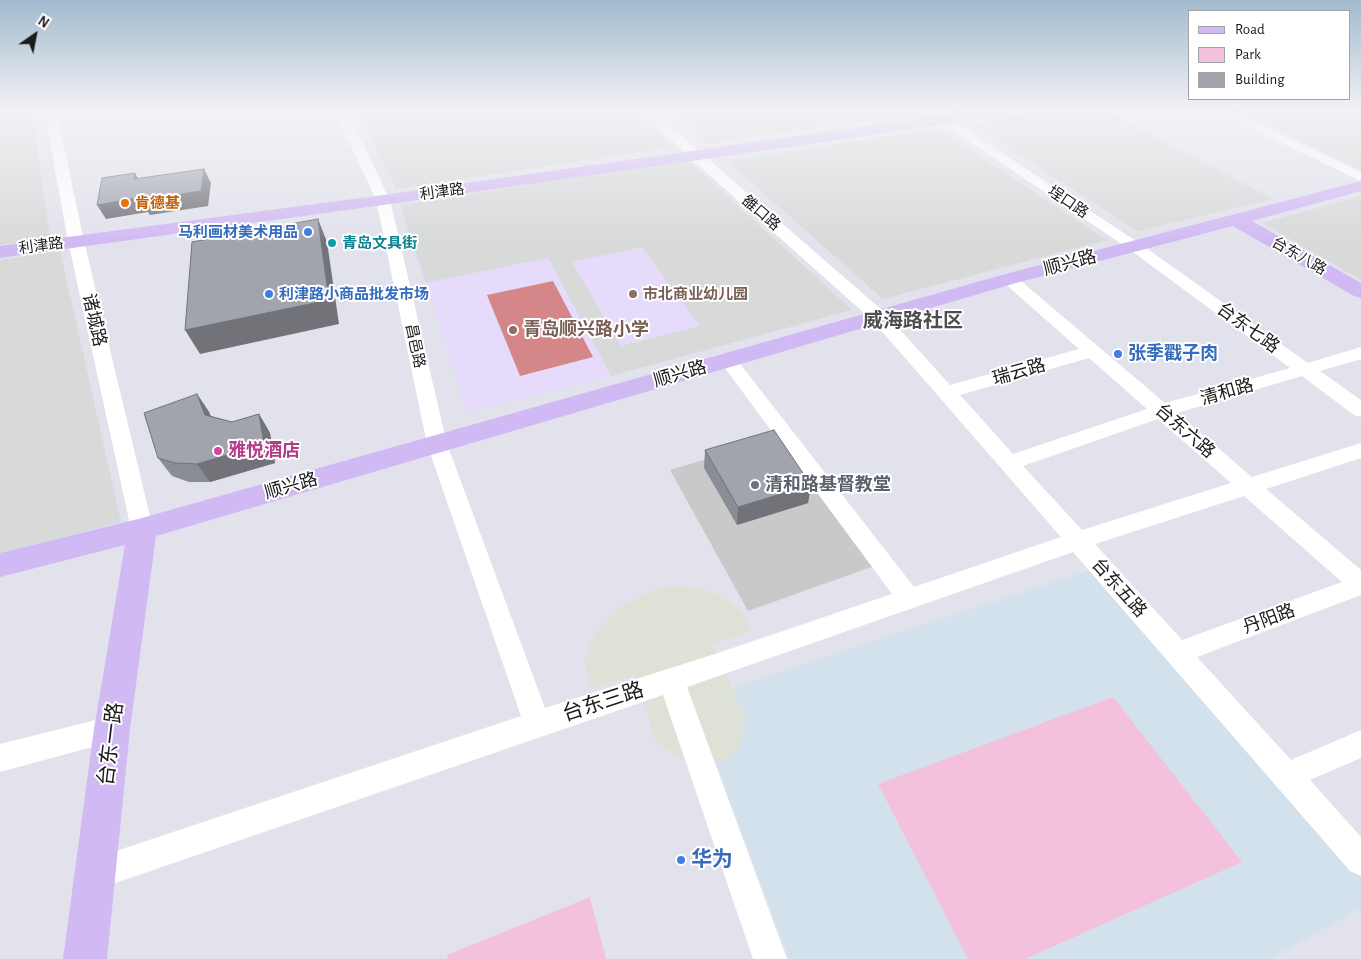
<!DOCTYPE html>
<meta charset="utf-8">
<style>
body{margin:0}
#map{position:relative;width:1361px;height:959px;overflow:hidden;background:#e2e2ec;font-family:"Alegreya Sans",sans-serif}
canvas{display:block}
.legend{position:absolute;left:1188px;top:10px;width:162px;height:90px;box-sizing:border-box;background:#fff;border:1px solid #a4a4a4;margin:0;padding:6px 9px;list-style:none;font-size:15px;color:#1b1b1b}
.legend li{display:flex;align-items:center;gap:10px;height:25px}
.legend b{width:25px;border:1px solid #a4a4a4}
.north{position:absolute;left:10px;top:10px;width:50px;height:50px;-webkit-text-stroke:4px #fff;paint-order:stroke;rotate:33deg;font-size:14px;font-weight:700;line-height:20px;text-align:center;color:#1b1b1b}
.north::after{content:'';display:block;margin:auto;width:18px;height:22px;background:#1b1b1b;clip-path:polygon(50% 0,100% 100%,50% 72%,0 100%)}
</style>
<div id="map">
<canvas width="1361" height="959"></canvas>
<ul class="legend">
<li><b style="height:6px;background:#d1b9f3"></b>Road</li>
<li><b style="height:14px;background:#f4c1dd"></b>Park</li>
<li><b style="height:14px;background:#a1a4ad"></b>Building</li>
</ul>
<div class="north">N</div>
</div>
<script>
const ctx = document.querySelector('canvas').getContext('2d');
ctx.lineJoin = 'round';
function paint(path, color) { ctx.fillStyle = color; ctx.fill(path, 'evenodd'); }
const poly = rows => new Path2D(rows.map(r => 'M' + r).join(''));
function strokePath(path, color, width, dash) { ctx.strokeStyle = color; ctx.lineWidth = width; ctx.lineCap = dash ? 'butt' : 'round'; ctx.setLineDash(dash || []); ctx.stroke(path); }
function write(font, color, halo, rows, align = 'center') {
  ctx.font = font + ' "Alegreya Sans","Noto Sans SC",sans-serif'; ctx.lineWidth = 4; ctx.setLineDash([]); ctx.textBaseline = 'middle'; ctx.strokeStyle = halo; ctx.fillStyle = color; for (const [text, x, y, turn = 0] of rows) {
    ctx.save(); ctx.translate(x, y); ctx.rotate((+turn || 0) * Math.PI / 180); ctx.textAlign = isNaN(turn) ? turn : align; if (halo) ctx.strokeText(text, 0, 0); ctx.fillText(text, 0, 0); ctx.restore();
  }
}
paint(poly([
 [0,109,32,109,50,238,0,245],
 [356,109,632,109,672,147,396,189],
 [674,109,909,109,917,114,708,143],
 [1053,109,1102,109,1273,199,1138,231,971,124],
 [1233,109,1361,109,1361,169],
 [938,128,1106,240,883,299,727,161],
 [688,160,852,310,611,376,548,258,426,283,400,205],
 [1361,196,1361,280,1262,223],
 [60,251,121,522,0,553,0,260]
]), '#d8d9d9');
paint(poly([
 [1090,570,1361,877,1361,908,1270,959,789,959,693,701]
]), '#d2e1ec');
paint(poly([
 [642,247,700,326,621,346,572,262],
 [548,258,611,376,467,413,426,283]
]), '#e7dbfc');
paint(poly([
 [786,435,880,564,748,611,670,470]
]), '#c9c9c9');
paint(poly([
 [1113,697,1242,862,1025,959,968,959,878,784],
 [590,897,606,959,448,959,447,955]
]), '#f4c1dd');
paint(poly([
 [553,281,593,357,520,376,487,295]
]), '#d58688');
paint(poly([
 [678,585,712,592,726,600,742,611,751,631,712,644,745,716,739,747,727,759,709,765,692,764,677,757,656,742,635,675,592,688,584,662,593,637,609,618,623,606,651,591]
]), '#dde1d6');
paint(poly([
 [44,109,56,109,84,241,153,529,150,535,142,538,134,535,131,529,68,241,44,109],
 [334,109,346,109,390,200,447,444,545,708,721,652,892,594,722,364,719,360,722,356,728,354,734,356,914,587,1061,537,872,320,689,157,640,109,653,109,699,151,884,312,950,385,1079,349,1003,282,1001,279,1003,276,1009,274,1015,276,1165,403,1290,368,1129,249,921,109,935,109,1139,243,1308,363,1361,347,1361,359,1320,371,1361,400,1361,417,1354,415,1302,376,1177,413,1252,477,1361,443,1361,458,1266,489,1361,570,1361,595,1197,657,1291,760,1361,730,1361,758,1310,780,1361,837,1361,876,1350,871,1073,552,687,687,787,959,753,959,663,695,95,890,84,885,79,874,84,863,95,858,521,716,427,444,376,200,334,109],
 [1089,358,1147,409,1013,454,960,395,1089,358],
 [1158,419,1231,483,1082,530,1023,466,1158,419],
 [1244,496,1342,582,1182,640,1095,544,1244,496],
 [1211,109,1227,109,1361,172,1361,181,1211,109],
 [112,716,122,719,126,729,122,739,0,772,0,744,112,716]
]), '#fff');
paint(poly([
 [973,109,1010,109,1008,112,1003,114,866,136,383,205,0,258,0,246,383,195,866,126,973,109],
 [1361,181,1361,191,1252,221,1361,283,1361,298,1354,296,1233,226,1016,283,156,536,130,729,107,959,63,959,94,729,125,545,0,577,0,553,142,518,1002,275,1361,181]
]), '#d1b9f3');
paint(poly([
 [197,394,209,412,211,416,232,422,259,414,270,433,275,463,210,482,189,482,172,476,158,458],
 [705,450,811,485,808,503,737,525,704,468]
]), '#8a8d95');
paint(poly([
 [204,169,211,183,208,206,150,215,148,212,106,219,97,205],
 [135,173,143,187,134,179],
 [318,219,327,242,339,324,200,354,185,330],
 [197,394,209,412,217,433,205,415],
 [259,414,270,433,275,463,210,482,197,464],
 [811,485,808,503,737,525,738,507]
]), '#717379');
const building = poly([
 [204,169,201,191,141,200,142,197,97,205,102,178,135,173,134,179,204,169],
 [318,219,329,300,185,330,192,242,318,219],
 [197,394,205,415,232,422,259,414,264,444,197,464,175,463,158,458,144,413,197,394],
 [774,430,811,485,738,507,705,450,774,430]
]);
paint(building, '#a1a4ad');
strokePath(building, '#717379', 1);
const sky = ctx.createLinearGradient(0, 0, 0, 244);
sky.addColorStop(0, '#a1bacd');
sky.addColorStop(0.45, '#f2f2f6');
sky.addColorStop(1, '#f2f2f600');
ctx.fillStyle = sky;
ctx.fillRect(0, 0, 1361, 244);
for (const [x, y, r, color] of [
 [125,203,5,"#e8710a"],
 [308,232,5,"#3f7fe0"],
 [332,243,5,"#0f9aa8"],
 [269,294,5,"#3f7fe0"],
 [633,294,5,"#8d6e63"],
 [513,330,5,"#8d6e63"],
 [1118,354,5,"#3f7fe0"],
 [218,451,5,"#d1479c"],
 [755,485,5,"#6b7280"],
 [681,860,5,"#3f7fe0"]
]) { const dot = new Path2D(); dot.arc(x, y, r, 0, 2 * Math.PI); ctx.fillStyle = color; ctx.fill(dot); strokePath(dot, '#fff', 2); }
write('15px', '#1b1b1b', '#fff', [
 ["利津路",442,192,-8],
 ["埕口路",1068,202,34],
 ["雒口路",761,213,41],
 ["利津路",41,246,-8],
 ["台东八路",1299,256,30],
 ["昌邑路",415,346,78]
]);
write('bold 15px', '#c56008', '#fff', [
 ["肯德基",135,203]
], 'left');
write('bold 15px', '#366cbe', '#fff', [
 ["马利画材美术用品",298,232],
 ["利津路小商品批发市场",279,294,"left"]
], 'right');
write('bold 15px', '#0d838f', '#fff', [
 ["青岛文具街",342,243]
], 'left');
write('bold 15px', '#785e54', '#fff', [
 ["市北商业幼儿园",643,294]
], 'left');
write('18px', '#1b1b1b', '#fff', [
 ["顺兴路",1070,263,-15],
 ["诸城路",94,320,77],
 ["台东七路",1248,328,36],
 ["瑞云路",1019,372,-16],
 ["顺兴路",680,374,-16],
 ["清和路",1227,392,-16],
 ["台东六路",1185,431,41],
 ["顺兴路",291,486,-16],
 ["台东五路",1119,588,48],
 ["丹阳路",1269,619,-20]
]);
write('bold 18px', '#785e54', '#fff', [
 ["青岛顺兴路小学",523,330]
], 'left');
write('bold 18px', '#366cbe', '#fff', [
 ["张季戳子肉",1128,354]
], 'left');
write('bold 18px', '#b23c85', '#fff', [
 ["雅悦酒店",228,451]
], 'left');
write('bold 18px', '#5b616d', '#fff', [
 ["清和路基督教堂",765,485]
], 'left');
write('bold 20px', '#4e4e4e', '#fff', [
 ["威海路社区",913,321]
]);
write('21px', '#1b1b1b', '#fff', [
 ["台东三路",603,702,-18],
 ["台东一路",111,744,-83]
]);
write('bold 21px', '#366cbe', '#fff', [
 ["华为",691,860]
], 'left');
</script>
